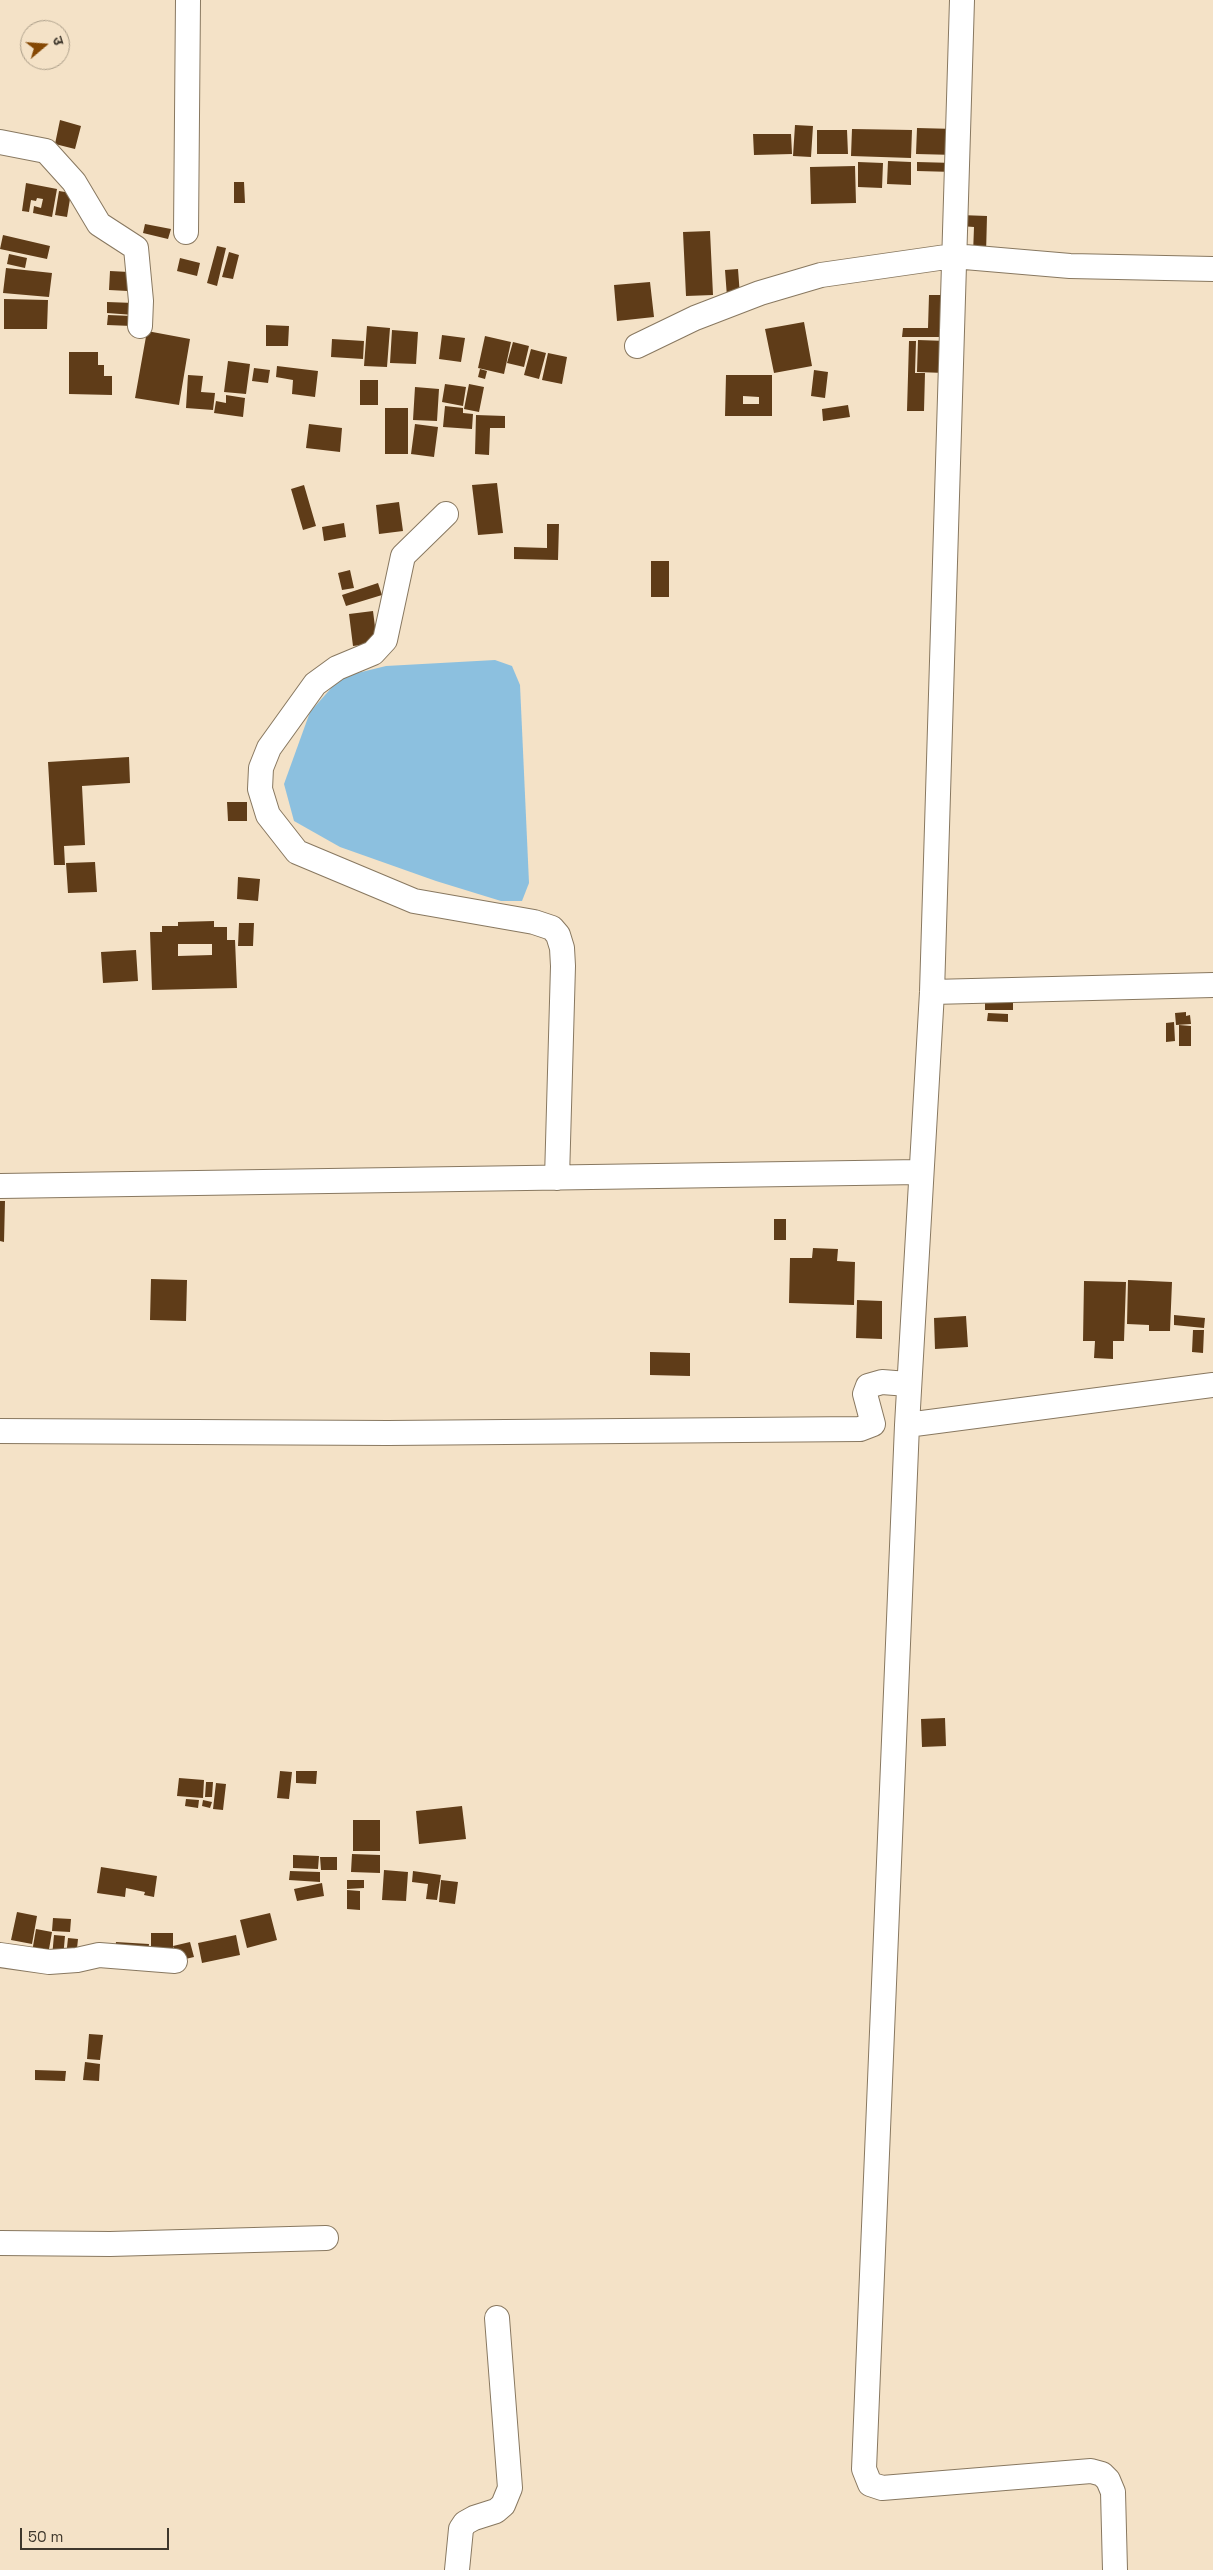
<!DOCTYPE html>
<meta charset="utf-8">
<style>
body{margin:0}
#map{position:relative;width:1213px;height:2570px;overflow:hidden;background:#f4e2c7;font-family:"Space Grotesk","Noto Sans Devanagari",sans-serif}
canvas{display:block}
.north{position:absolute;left:20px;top:20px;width:50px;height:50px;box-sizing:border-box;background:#f4e2c7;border:1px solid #ab9e89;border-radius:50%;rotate:72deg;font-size:14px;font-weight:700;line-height:20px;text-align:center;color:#3e372c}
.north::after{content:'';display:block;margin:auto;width:18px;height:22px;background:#854804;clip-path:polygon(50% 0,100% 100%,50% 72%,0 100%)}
.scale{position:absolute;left:20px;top:2528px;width:149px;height:22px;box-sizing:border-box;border:2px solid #3e372c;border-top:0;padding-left:6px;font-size:15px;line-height:18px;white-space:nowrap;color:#3e372c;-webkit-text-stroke:4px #f4e2c7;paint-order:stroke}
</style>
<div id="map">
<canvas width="1213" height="2570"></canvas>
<div class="north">उ</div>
<div class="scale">50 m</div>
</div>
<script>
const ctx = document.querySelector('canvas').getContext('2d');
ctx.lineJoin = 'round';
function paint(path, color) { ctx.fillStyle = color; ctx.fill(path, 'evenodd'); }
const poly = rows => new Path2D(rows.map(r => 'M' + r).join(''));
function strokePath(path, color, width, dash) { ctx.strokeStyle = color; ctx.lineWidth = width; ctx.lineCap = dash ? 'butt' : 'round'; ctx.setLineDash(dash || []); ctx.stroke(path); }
paint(poly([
 [495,660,512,666,520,685,529,883,522,901,501,901,436,881,340,847,294,821,284,784,310,712,341,677,386,666]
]), '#8cc0df');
paint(poly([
 [60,120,81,126,75,149,55,144],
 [795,125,813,126,811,157,793,156],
 [917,128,956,129,956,155,916,154],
 [852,129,912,130,911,158,851,156],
 [817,130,847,130,848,154,817,154],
 [753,134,791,134,792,154,754,155],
 [888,161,911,162,911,185,887,184],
 [858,162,883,163,882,188,858,187],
 [917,162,954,163,954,172,917,171],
 [855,166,856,203,811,204,810,167],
 [234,182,244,182,245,203,234,203],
 [26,183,57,189,52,217,33,213,34,206,41,208,43,199,37,198,36,201,31,200,29,212,22,211],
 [59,191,71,193,67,217,55,215],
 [960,215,987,216,986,254,973,254,974,227,960,226],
 [145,224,171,229,168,239,143,233],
 [710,231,713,295,686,296,683,232],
 [3,235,50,246,47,259,0,249],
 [217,246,226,248,217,286,207,283],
 [229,252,239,255,233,279,222,277],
 [9,254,27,258,25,268,7,264],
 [180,258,200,263,197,276,177,271],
 [6,268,52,273,49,297,3,293],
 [738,269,740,296,727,297,725,270],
 [110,271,129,272,128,291,109,290],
 [650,282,654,317,617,321,614,285],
 [929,295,949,295,949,337,902,337,903,328,928,328],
 [4,299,48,300,47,329,4,329],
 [107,302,134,303,134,315,107,313],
 [108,315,132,316,132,326,107,325],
 [804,322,812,366,774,373,765,329],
 [266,325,289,326,288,346,266,346],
 [367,326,390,328,387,367,364,366],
 [392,330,418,332,416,364,390,363],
 [147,331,190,339,179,405,135,398],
 [442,335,465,338,461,362,439,359],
 [485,336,511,342,504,374,478,368],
 [332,339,364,341,363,359,331,357],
 [918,340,946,341,945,373,917,372],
 [909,341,916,341,915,373,925,373,924,411,907,411],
 [513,342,529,346,524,367,507,363],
 [531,349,546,353,539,379,524,375],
 [69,352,98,352,98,365,104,365,104,376,112,376,112,395,69,394],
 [548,353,567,357,562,384,542,380],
 [228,361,250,364,246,394,224,392],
 [277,366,318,371,315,397,292,394,293,380,276,377],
 [254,368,270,370,268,383,252,381],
 [480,369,487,371,485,379,478,377],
 [814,370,828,372,825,398,811,396],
 [188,375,203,376,201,392,215,393,213,410,186,408],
 [726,375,772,375,772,416,725,416],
 [743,396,759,397,759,404,743,404],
 [360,380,378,380,378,405,360,405],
 [445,384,466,387,463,406,442,402],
 [469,384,484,387,479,412,464,409],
 [415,387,439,389,437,421,413,420],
 [226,395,245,398,243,417,214,413,216,401,226,403],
 [848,405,850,417,823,421,822,409],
 [445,406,463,408,463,413,473,414,472,429,443,427],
 [385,408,408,408,408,454,385,454],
 [476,415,505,416,505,428,490,428,489,455,475,454],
 [309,424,342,428,340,452,306,448],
 [415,424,438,427,434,457,411,454],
 [497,483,503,533,478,535,472,485],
 [304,485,316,526,303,530,291,489],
 [399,502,403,531,379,534,376,505],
 [344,523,346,537,324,541,322,527],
 [547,524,559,524,558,560,514,559,514,547,547,548],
 [651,561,669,561,669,597,651,597],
 [350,570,354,588,342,590,338,573],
 [378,583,382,595,346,606,342,595],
 [373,611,377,643,353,646,349,614],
 [129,757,130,783,82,786,85,845,64,846,65,865,54,865,48,762],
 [227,802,247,802,247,821,228,821],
 [95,862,97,892,68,893,66,863],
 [238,877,260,879,258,901,237,899],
 [214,921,214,927,227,927,227,940,235,940,237,988,152,990,150,932,162,932,162,926,178,926,178,922],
 [178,944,212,944,212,955,178,956],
 [239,923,254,923,253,946,238,946],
 [136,950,138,981,103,983,101,952],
 [1013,993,1013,1010,985,1010,985,994],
 [1186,1012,1186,1016,1190,1015,1191,1024,1176,1025,1175,1013],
 [988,1013,1008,1014,1008,1022,987,1021],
 [1174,1022,1175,1041,1166,1042,1166,1023],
 [1179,1025,1191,1026,1191,1046,1179,1046],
 [0,1201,5,1201,4,1242,0,1241],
 [774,1219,786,1219,786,1240,774,1240],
 [813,1248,838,1249,837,1261,855,1262,854,1305,789,1303,790,1258,812,1258],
 [151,1279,187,1280,186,1321,150,1320],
 [1128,1280,1172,1282,1170,1331,1149,1331,1149,1325,1127,1324],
 [1084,1281,1126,1282,1124,1341,1113,1341,1113,1359,1094,1358,1095,1341,1083,1341],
 [857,1300,882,1301,882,1339,856,1338],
 [1174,1315,1205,1318,1204,1328,1174,1325],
 [966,1316,968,1347,935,1349,934,1318],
 [1193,1330,1204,1330,1203,1353,1192,1352],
 [650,1352,690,1353,690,1376,650,1375],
 [945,1718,946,1746,922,1747,921,1719],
 [280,1771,292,1772,289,1799,277,1798],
 [296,1771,317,1771,316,1784,296,1783],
 [179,1778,204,1780,203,1798,177,1796],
 [206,1782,213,1782,212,1797,205,1797],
 [216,1783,226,1784,223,1810,213,1809],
 [186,1799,199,1800,198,1808,185,1806],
 [203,1800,212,1802,210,1808,202,1806],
 [462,1806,466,1839,419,1844,416,1811],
 [353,1820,380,1820,380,1851,353,1851],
 [352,1854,380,1855,380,1873,351,1872],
 [293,1855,319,1856,318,1869,293,1868],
 [320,1857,337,1857,337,1870,321,1870],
 [101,1867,157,1876,154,1897,144,1895,145,1892,126,1888,125,1897,97,1893],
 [384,1870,408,1872,406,1901,382,1900],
 [290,1871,320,1872,320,1882,289,1880],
 [413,1871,441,1875,437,1900,426,1899,428,1884,412,1882],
 [347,1880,364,1880,364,1888,347,1889],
 [441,1880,458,1882,455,1904,439,1902],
 [322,1883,324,1896,297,1901,294,1889],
 [347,1890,360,1891,360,1910,347,1909],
 [17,1912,37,1916,32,1944,11,1940],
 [270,1913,277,1940,247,1948,240,1920],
 [53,1918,71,1919,70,1932,52,1931],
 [36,1929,52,1932,48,1955,32,1952],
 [151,1933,173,1933,173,1954,151,1954],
 [54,1935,65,1936,63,1958,52,1957],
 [236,1935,240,1955,202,1963,198,1943],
 [68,1938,78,1939,76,1958,66,1957],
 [116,1942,149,1944,148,1953,115,1950],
 [190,1942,194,1957,177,1961,173,1946],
 [89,2034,103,2035,100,2060,87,2059],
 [85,2062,100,2064,99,2081,83,2080],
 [35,2070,66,2071,65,2081,35,2080]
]), '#5f3c18');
const minor = poly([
 [962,0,932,992,907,1425,864,2469,870,2484,882,2488,1091,2471,1102,2474,1108,2480,1113,2492,1115,2570],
 [0,142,46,151,74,182,99,224,136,248,141,301,140,326],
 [186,232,188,0],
 [637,346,695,318,760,293,821,275,953,256,1070,266,1213,269],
 [446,514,403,556,385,640,373,653,337,668,315,684,269,748,261,768,260,789,268,815,297,852,414,901,534,922,552,928,558,935,562,948,563,966,557,1178],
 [932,992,1213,985],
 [0,1186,920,1172],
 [907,1425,1213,1385],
 [0,1431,388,1433,860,1429,873,1424,865,1394,868,1386,882,1382,908,1384],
 [0,1955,49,1962,77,1960,99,1955,175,1961],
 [0,2243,110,2244,326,2238],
 [457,2570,461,2529,465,2523,474,2518,496,2511,503,2505,510,2488,497,2318]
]);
strokePath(minor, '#887860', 26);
strokePath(minor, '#fff', 24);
</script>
